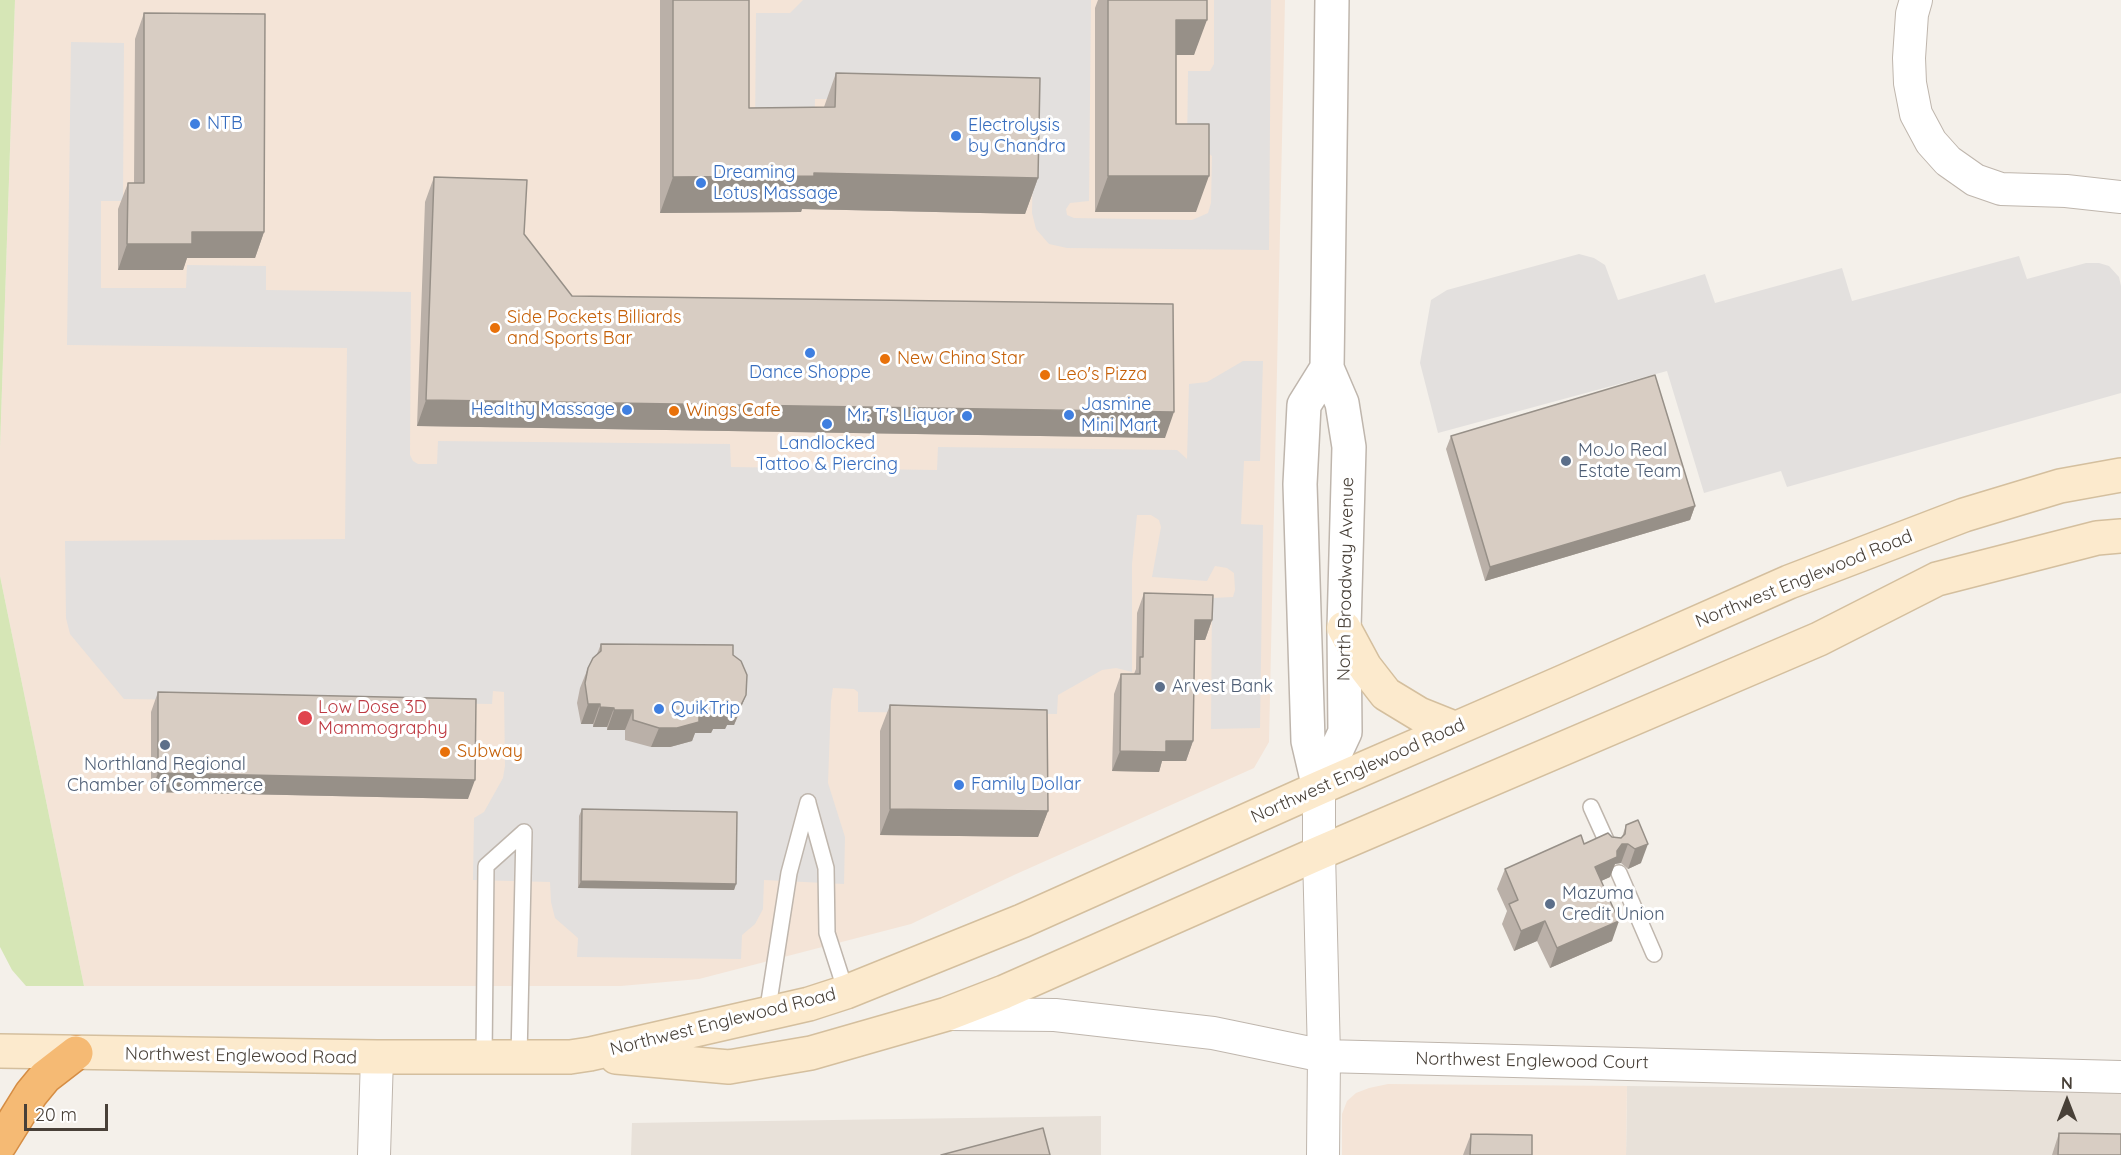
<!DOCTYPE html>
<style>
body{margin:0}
#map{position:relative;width:2121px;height:1155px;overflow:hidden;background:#f4f0ea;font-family:Quicksand,sans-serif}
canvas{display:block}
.north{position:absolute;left:2037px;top:1071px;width:60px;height:60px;-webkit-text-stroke:4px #fff;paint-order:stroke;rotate:0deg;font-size:16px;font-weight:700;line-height:24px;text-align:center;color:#484038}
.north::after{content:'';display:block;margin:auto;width:21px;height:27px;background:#484038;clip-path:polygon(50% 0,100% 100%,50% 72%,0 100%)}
.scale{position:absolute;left:24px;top:1104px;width:84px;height:27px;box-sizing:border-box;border:3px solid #484038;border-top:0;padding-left:8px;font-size:18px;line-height:21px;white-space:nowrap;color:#484038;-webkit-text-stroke:4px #fff;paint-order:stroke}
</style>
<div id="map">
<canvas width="2121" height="1155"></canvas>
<div class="north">N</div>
<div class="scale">20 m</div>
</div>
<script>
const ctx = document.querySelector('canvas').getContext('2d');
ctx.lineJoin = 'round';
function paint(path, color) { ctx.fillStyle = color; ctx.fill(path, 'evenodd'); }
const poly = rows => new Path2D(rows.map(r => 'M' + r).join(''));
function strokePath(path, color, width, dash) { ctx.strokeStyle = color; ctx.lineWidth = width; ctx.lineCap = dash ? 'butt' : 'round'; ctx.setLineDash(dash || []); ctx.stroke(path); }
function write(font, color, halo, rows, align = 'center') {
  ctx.font = font + ' Quicksand,sans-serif'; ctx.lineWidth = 6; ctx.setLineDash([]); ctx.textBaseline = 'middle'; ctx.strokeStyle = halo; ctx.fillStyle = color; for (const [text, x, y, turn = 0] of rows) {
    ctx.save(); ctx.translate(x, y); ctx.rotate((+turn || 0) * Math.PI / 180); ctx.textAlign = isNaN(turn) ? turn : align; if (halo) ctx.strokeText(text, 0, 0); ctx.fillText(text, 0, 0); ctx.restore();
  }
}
paint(poly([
 [1627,1086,2121,1091,2121,1155,1626,1155],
 [1101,1116,1101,1155,631,1155,632,1123]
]), '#e8e1d9');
paint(poly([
 [15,0,1285,0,1269,742,1254,768,1014,875,911,924,699,979,621,986,84,986,0,576,0,448],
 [1388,1084,1627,1086,1626,1155,1342,1155,1342,1114,1347,1101,1356,1093,1369,1088]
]), '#f4e4d7');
paint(poly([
 [0,0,15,0,0,448],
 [0,576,84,986,26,986,12,970,0,947]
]), '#d6e6b6');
paint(poly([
 [803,0,1091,0,1089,201,1070,203,1066,209,1067,215,1074,218,1192,220,1208,213,1211,203,1212,156,1206,151,1187,151,1188,71,1210,71,1214,64,1214,0,1271,0,1269,250,1067,248,1049,244,1036,229,1032,213,1034,107,1029,100,815,99,814,138,755,137,756,13,790,13],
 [71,42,124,43,123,201,101,201,101,288,186,288,187,265,266,266,266,290,411,292,410,455,413,461,418,464,437,464,438,441,730,444,731,467,937,470,938,447,1177,450,1187,459,1189,384,1207,382,1243,361,1263,361,1260,461,1244,461,1241,524,1263,525,1260,728,1211,729,1212,598,1233,597,1235,590,1234,573,1227,568,1215,566,1207,581,1152,577,1161,527,1159,520,1151,515,1137,515,1132,564,1132,672,1116,668,1102,670,1058,695,1057,714,858,712,858,692,854,689,833,688,831,701,828,783,845,837,844,884,764,880,763,909,755,924,742,935,741,959,577,957,578,938,555,918,551,902,550,882,473,880,474,818,484,812,503,778,505,766,504,692,493,691,492,704,124,699,70,634,66,618,65,541,345,539,347,348,67,345],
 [1579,254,1594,258,1605,265,1618,300,1705,274,1715,303,1842,268,1852,301,2019,256,2027,279,2086,263,2099,263,2109,266,2119,277,2121,286,2121,393,1787,487,1781,471,1704,493,1667,371,1438,433,1420,363,1431,300,1447,290]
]), '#e3e0de');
const service = poly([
 [808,803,826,868,827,933,846,992],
 [1591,807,1610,849],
 [1619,873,1654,954],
 [767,1014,789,873,808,802],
 [484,1057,486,866,524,832],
 [519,1057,524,832]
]);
const minor = poly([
 [1916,0,1912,14,1909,58,1910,83,1916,114,1931,142,1948,161,1975,180,2001,189,2066,191,2121,197],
 [1319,788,1319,853,1324,1056,1323,1155],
 [950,1014,1055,1015,1213,1033,1324,1056,2121,1077],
 [374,1155,377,1057]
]);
const tertiary = poly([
 [1319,788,1345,732,1344,628,1349,447,1342,403,1327,368,1332,0],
 [1319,788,1308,741,1300,484,1304,405,1327,368]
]);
const secondary = poly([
 [1344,628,1365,667,1386,694,1419,714,1454,728],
 [0,1051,377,1057,570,1057,590,1054,809,1004,846,992,1022,921,1319,788,1563,682,1789,582,1964,515,2060,486,2121,475],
 [616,1057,729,1067,811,1053,947,1014,1004,992,1319,853,1819,639,1937,579,2097,538,2121,536]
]);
const motorway = poly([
 [0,1144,31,1094,45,1077,76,1053]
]);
strokePath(service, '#bfb6ad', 18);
strokePath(minor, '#bfb6ad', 34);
strokePath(tertiary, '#bfb6ad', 36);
strokePath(secondary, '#d4bf9e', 36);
strokePath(motorway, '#d58d44', 36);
strokePath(service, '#fff', 15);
strokePath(minor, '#fff', 32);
strokePath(tertiary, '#fff', 33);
strokePath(secondary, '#fceacd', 33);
strokePath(motorway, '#f5ba74', 33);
paint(poly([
 [660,0,749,0,749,108,824,107,836,73,1038,178,1025,214,802,209,801,212,660,213],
 [1098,0,1207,0,1194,55,1176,55,1176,124,1196,212,1095,212,1095,8],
 [144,13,264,232,255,258,187,258,183,270,118,270,118,209,128,183,134,183,135,39],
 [434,177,524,234,572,296,1165,438,417,426,425,202],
 [1451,436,1695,506,1690,520,1485,581,1446,449],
 [1144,593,1212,620,1205,640,1195,640,1193,741,1186,761,1162,761,1159,772,1112,771,1114,694,1121,674,1134,674,1136,669,1137,613],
 [601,644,733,655,739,714,734,725,727,725,725,729,713,729,711,733,695,733,692,741,670,747,651,747,625,740,625,730,607,730,607,727,593,727,593,724,581,724,577,703,580,688,588,668,597,654],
 [158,692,468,799,151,792,151,712],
 [890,705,1048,811,1038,837,880,835,880,731],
 [582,809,736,884,734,890,578,888,579,816],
 [1626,825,1641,863,1628,869,1621,863,1615,864,1610,877,1601,881,1612,941,1550,968,1537,941,1514,951,1502,924,1507,911,1497,889,1505,869,1612,837,1621,838,1622,837],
 [2059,1133,2121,1155,2052,1155],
 [1471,1134,1532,1155,1463,1155]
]), '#bab0a8');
paint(poly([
 [1176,20,1207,20,1194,55,1163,55],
 [814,173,1038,178,1025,214,802,209,801,212,660,213,673,177],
 [1108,176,1209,176,1196,212,1095,212],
 [192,232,264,232,255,258,187,258,183,270,118,270,127,244],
 [426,400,1174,412,1165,438,417,426],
 [1695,506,1690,520,1485,581,1490,567],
 [1195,620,1212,620,1205,640,1188,640],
 [746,695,734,725,727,725,725,729,713,729,711,733,695,733,692,741,670,747,651,747,659,728,699,713,719,709,733,705],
 [588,704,600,704,593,724,581,724],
 [600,707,614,708,607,727,593,727],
 [614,710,633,710,625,730,607,730],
 [1166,741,1193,741,1186,761,1162,761,1159,772,1112,771,1120,751],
 [158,773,475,780,468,799,151,792],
 [890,809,1048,811,1038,837,880,835],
 [1622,844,1628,844,1621,863,1615,864,1610,877,1588,887,1595,867,1617,851],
 [1648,844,1641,863,1628,869,1635,849],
 [581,881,736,884,734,890,578,888],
 [1545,921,1537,941,1514,951,1521,931],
 [1619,921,1612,941,1550,968,1557,948]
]), '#979088');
const building = poly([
 [673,0,749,0,749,108,835,107,836,73,1040,78,1038,178,814,173,814,176,673,177,673,0],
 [1108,0,1207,0,1207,20,1176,20,1176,124,1209,124,1209,176,1108,176,1108,0],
 [144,13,265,14,264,232,192,232,192,244,127,244,128,183,144,183,144,13],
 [434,177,527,180,524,234,572,296,1173,304,1174,412,426,400,434,177],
 [1655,375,1695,506,1490,567,1451,436,1655,375],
 [1144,593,1213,595,1212,620,1195,620,1193,741,1166,741,1166,752,1120,751,1121,674,1140,674,1140,657,1143,657,1144,593],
 [601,644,733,645,733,655,741,661,747,675,746,695,741,705,733,705,733,709,719,709,719,713,699,713,699,722,677,728,659,728,633,720,633,710,614,710,614,708,600,707,600,704,588,704,585,683,588,668,593,658,601,651,601,644],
 [158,692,476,699,475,780,158,773,158,692],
 [890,705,1047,710,1048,811,890,809,890,705],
 [582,809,737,812,736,884,581,881,582,809],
 [1638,820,1648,844,1635,849,1628,844,1622,844,1617,851,1617,857,1595,867,1619,921,1557,948,1545,921,1521,931,1509,904,1518,900,1505,869,1581,835,1584,844,1608,833,1612,837,1621,838,1625,834,1626,825,1638,820],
 [1043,1128,1050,1155,941,1155,1043,1128],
 [2059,1133,2121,1134,2121,1155,2058,1155,2059,1133],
 [1471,1134,1532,1135,1532,1155,1470,1155,1471,1134]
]);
paint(building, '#d8cdc3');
strokePath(building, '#979088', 1.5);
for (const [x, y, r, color] of [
 [195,124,6,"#3f7fe0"],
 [956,136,6,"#3f7fe0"],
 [701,183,6,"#3f7fe0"],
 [495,328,6,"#e8710a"],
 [810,353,6,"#3f7fe0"],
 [885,359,6,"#e8710a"],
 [1045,375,6,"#e8710a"],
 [627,410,6,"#3f7fe0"],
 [674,411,6,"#e8710a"],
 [1069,415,6,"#3f7fe0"],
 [967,416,6,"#3f7fe0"],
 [827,424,6,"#3f7fe0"],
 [1566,461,6,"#5c6f8a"],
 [1160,687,6,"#5c6f8a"],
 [659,709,6,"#3f7fe0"],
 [305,718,8,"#e0444e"],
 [165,745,6,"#5c6f8a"],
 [445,752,6,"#e8710a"],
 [959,785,6,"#3f7fe0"],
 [1550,904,6,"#5c6f8a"]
]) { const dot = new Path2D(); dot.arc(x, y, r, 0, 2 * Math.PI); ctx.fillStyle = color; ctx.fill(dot); strokePath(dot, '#fff', 2); }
write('18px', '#366cbe', '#fff', [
 ["NTB",207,124],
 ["Electrolysis",968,126],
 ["by Chandra",968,147],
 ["Dreaming",713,173],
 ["Lotus Massage",713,194],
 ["Dance Shoppe",810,373,"center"],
 ["Jasmine",1081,405],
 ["Mini Mart",1081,426],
 ["Healthy Massage",615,410,"right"],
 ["Mr. T's Liquor",955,416,"right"],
 ["Landlocked",827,444,"center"],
 ["Tattoo & Piercing",827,465,"center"],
 ["QuikTrip",671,709],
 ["Family Dollar",971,785]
], 'left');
write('18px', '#c56008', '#fff', [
 ["Side Pockets Billiards",507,318],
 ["and Sports Bar",507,339],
 ["New China Star",897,359],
 ["Leo's Pizza",1057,375],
 ["Wings Cafe",686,411],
 ["Subway",457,752]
], 'left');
write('18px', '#4e5e75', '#fff', [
 ["MoJo Real",1578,451],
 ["Estate Team",1578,472],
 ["Arvest Bank",1172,687],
 ["Northland Regional",165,765,"center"],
 ["Chamber of Commerce",165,786,"center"],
 ["Mazuma",1562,894],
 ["Credit Union",1562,915]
], 'left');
write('18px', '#484038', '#fff', [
 ["North Broadway Avenue",1346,579,-89],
 ["Northwest Englewood Road",1804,579,-22],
 ["Northwest Englewood Road",1358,771,-24],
 ["Northwest Englewood Road",723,1022,-14],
 ["Northwest Englewood Road",241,1056,1],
 ["Northwest Englewood Court",1532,1061,1]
]);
write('18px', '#be3a42', '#fff', [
 ["Low Dose 3D",318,708],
 ["Mammography",318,729]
], 'left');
</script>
